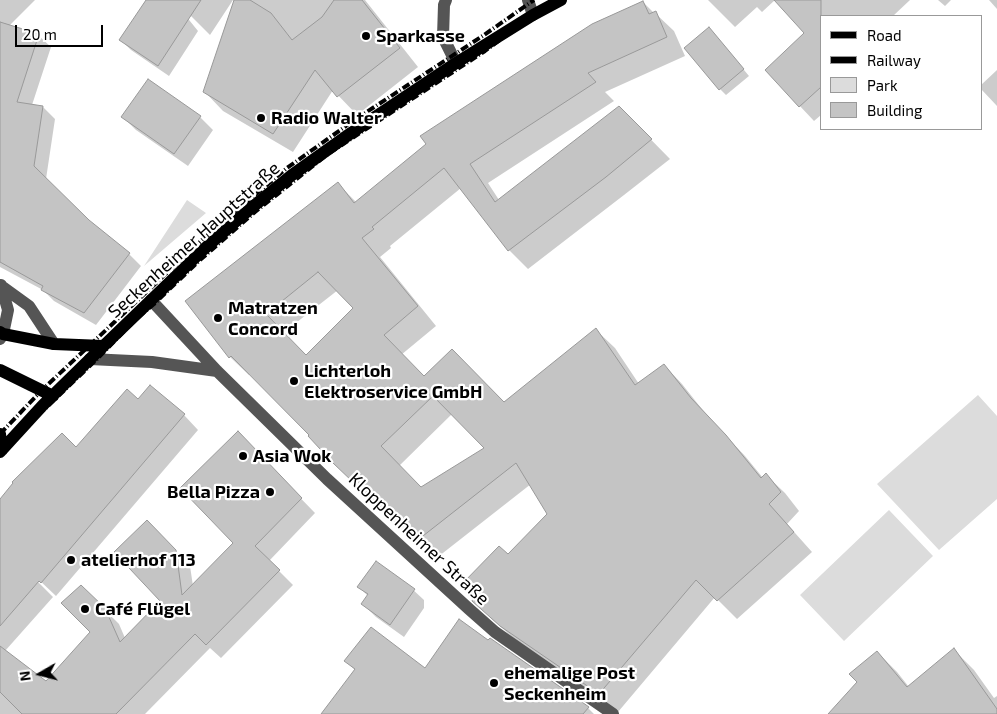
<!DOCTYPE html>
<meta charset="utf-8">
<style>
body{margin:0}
#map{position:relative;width:997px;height:714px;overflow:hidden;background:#fff;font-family:"Exo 2",sans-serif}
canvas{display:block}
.legend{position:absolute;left:820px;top:15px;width:162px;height:115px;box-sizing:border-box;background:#fff;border:1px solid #999;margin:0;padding:6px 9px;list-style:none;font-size:15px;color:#000}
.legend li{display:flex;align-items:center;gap:10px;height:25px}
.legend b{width:25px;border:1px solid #999}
.north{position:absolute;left:15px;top:649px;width:50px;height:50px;-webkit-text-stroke:4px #fff;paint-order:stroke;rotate:262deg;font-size:14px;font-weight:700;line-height:20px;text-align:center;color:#000}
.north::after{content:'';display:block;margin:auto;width:18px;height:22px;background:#000;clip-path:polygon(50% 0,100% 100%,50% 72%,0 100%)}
.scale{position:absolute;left:15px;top:25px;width:88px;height:22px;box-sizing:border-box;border:2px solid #000;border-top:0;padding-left:6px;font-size:15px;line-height:18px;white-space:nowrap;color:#000;-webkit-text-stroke:4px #fff;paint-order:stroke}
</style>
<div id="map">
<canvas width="997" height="714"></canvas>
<ul class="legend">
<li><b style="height:6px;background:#000"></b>Road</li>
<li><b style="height:6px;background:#000"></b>Railway</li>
<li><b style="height:14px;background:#dcdcdc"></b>Park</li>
<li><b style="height:14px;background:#c4c4c4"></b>Building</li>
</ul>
<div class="north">N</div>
<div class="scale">20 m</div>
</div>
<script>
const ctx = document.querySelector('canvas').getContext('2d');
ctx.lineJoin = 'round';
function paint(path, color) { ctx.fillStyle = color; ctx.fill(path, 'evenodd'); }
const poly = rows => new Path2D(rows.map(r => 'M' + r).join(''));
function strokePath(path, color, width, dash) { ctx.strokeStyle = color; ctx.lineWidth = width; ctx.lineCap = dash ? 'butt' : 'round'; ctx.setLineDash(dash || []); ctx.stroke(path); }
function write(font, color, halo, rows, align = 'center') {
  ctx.font = font + ' "Exo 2",sans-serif'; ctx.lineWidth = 4.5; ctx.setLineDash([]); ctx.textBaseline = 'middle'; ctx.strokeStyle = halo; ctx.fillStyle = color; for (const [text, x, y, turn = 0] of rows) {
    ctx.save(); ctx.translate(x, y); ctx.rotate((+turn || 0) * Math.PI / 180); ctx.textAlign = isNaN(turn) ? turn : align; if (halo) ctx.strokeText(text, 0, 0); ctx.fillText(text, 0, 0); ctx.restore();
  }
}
paint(poly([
 [187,200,206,213,144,266],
 [978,395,997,416,997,499,939,550,877,484],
 [889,510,933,556,844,641,800,595]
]), '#dcdcdc');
paint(poly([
 [0,0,35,0,9,26,38,35,51,47,32,105,43,107,55,119,46,179,88,221,129,254,141,266,96,325,54,301,43,290,0,267,0,32,4,26,0,22],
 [147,0,173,0,198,31,169,76,131,50,121,40],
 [185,0,233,0,210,35,191,16],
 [236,0,365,0,418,67,357,115,333,90,293,152,223,111,204,91],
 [708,0,775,0,762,12,757,7,735,27],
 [776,0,910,0,893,16,821,16,821,115,814,121,766,70,806,33],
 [938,0,951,0,945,6],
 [989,0,997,0,997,9],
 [643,2,654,13,655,13,674,31,685,56,605,92,614,101,488,183,499,200,619,107,670,159,624,195,528,269,509,250,461,188,390,246,391,248,380,257,436,326,401,355,424,378,504,403,596,330,615,348,639,384,664,365,682,384,709,418,745,456,763,478,766,475,785,493,799,511,787,524,812,552,737,619,715,597,618,712,520,644,492,619,474,600,548,514,531,484,434,560,354,482,310,435,251,374,249,375,230,357,187,301,338,184,357,203],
 [338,290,355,308,306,356,283,333],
 [452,414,486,448,421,489,399,466],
 [715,35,749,76,726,95,720,89],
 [997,70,997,106,981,89,981,85],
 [123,117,200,117,213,130,188,166,136,130],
 [139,401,184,415,198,430,56,596,37,578,35,579,53,597,5,651,46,682,92,632,81,586,119,624,125,638,162,601,162,536,190,566,193,586,235,543,252,448,315,513,269,561,293,585,221,658,210,648,145,714,0,714,0,501,77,449],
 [359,587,410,587,424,600,424,608,404,637,376,617,363,604,368,596],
 [954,650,974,670,994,698,997,696,997,714,829,714,859,682,877,652,897,672,909,687],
 [346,661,425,670,588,708,594,714,322,714,355,670]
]), '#0003');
const building = poly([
 [146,0,201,0,158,66,119,40,146,0],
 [234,0,250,0,271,13,292,40,322,17,334,0,362,0,400,48,337,97,315,70,273,134,203,92,234,0],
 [774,0,821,0,821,87,799,107,765,70,804,33,774,0],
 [643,1,649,14,656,11,667,37,588,73,596,82,470,164,495,202,619,106,652,139,606,177,508,251,444,168,372,227,374,229,362,238,418,306,384,335,424,376,452,349,504,402,596,328,635,385,664,364,691,398,726,435,761,478,766,473,781,492,769,504,794,532,717,601,696,580,599,694,500,626,472,601,473,598,460,586,499,546,508,554,547,514,516,463,414,543,377,503,376,504,333,463,308,436,309,435,231,356,229,358,185,301,338,182,354,203,426,144,420,136,592,24,643,1],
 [318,272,353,308,306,355,266,314,318,272],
 [433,396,484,448,421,487,381,446,433,396],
 [0,22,39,34,17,102,43,106,34,166,89,220,130,253,84,313,41,290,43,286,0,262,0,22],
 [709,27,744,69,719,90,684,48,709,27],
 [148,79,201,116,174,154,121,117,148,79],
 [150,385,185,414,41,583,39,581,0,626,0,499,13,483,12,482,62,433,76,447,127,389,138,399,150,385],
 [238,431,302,498,255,546,280,570,206,645,195,634,116,714,22,714,0,692,0,646,46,681,90,632,61,603,81,585,105,608,120,642,160,601,114,552,147,520,176,550,182,595,233,543,180,488,238,431],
 [376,561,415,589,390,625,361,604,368,594,357,587,376,561],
 [459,619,488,640,490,638,589,707,583,714,321,714,355,669,344,661,371,627,425,668,459,619],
 [954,648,997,709,997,714,828,714,857,682,849,674,877,651,907,687,954,648]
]);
paint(building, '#c4c4c4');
strokePath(building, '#999', 1);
strokePath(poly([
 [446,0,444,5,443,37,456,63],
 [528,0,533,15],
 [0,285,29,306,54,344],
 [151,300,217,371,327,479,469,609,495,632,613,714],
 [0,339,3,334,8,310,1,285],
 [90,359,152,362,217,371]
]), '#555', 12);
strokePath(poly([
 [0,332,3,334,54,344,103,346],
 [0,370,53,396],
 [0,434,2,450],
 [0,452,43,405,90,359,203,250,250,209,292,175,351,133,456,63,533,15,561,0]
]), '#000', 12);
strokePath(poly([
 [0,434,42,390,203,239,287,168,353,121,484,35,534,0],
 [0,456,26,427,97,359,135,320,154,304,200,260,255,212,328,154,485,51,554,0]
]), '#000', 4, [8, 2.5, 1, 2.5]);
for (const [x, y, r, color] of [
 [366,36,5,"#000"],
 [261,118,5,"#000"],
 [218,318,5,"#000"],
 [294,381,5,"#000"],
 [243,456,5,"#000"],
 [270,492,5,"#000"],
 [71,560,5,"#000"],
 [85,609,5,"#000"],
 [494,683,5,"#000"]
]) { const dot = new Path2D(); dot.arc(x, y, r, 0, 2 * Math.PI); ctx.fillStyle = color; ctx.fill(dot); strokePath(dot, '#fff', 2); }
write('bold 18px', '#000', '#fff', [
 ["Sparkasse",376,36],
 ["Radio Walter",271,118],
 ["Matratzen",228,308],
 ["Concord",228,329],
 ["Lichterloh",304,371],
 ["Elektroservice GmbH",304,392],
 ["Asia Wok",253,456],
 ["Bella Pizza",260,492,"right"],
 ["atelierhof 113",81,560],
 ["Café Flügel",95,609],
 ["ehemalige Post",504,673],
 ["Seckenheim",504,694]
], 'left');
write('18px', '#000', '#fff', [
 ["Seckenheimer Hauptstraße",194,240,-42],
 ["Kloppenheimer Straße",419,539,43]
]);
</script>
